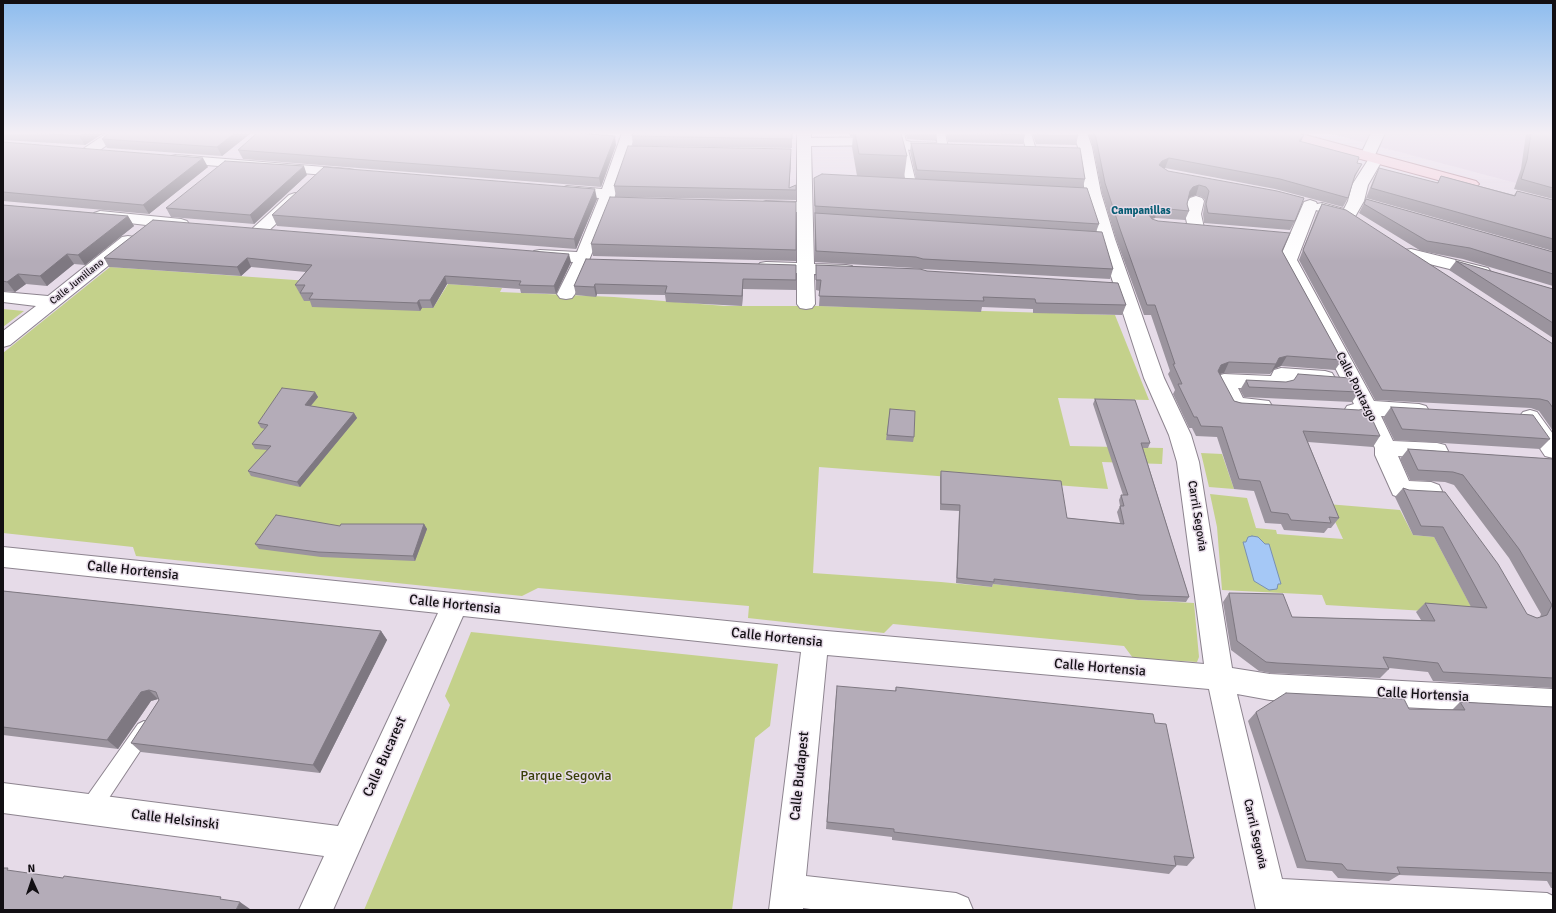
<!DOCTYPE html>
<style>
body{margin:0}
#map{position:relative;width:1556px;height:913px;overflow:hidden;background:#e6dbe8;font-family:Signika,sans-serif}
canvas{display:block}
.frame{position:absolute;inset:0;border:4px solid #120f13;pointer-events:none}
.north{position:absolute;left:12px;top:861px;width:40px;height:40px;-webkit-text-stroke:3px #e6dbe8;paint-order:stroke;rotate:357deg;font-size:11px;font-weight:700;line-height:16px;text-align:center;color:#120f13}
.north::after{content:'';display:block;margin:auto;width:14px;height:18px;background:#120f13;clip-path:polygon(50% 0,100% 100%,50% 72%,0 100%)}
</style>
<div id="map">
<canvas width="1556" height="913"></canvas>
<div class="frame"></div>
<div class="north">N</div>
</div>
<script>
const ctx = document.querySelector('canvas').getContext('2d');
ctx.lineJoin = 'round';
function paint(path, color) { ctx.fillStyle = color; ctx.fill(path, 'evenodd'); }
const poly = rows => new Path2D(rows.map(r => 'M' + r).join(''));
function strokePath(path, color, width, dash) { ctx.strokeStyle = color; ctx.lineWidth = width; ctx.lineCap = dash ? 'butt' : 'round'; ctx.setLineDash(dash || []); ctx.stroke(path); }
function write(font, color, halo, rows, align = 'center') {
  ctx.font = font + ' Signika,sans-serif'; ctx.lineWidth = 3; ctx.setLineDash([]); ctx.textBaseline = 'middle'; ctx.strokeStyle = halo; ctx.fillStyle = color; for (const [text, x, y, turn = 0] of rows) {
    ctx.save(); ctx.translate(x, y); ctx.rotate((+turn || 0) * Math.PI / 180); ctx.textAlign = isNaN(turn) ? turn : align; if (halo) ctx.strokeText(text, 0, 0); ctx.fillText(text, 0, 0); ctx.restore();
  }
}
paint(poly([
 [1328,133,1553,133,1553,193,1512,182]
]), '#decfe2');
paint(poly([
 [110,267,309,281,299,293,309,293,317,301,422,308,433,308,448,284,502,288,500,292,614,297,725,306,819,306,1115,315,1149,400,1058,398,1070,446,1163,448,1162,464,1102,462,1108,489,819,467,813,573,941,582,992,587,993,584,1138,600,1194,603,1199,657,1197,662,1133,658,1124,646,893,624,884,633,748,618,749,606,538,588,522,596,136,556,133,547,3,533,3,353],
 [3,309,24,311,3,327],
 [1201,453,1222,454,1234,489,1209,487],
 [1210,494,1247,498,1256,528,1276,530,1277,534,1343,539,1327,504,1400,510,1413,535,1434,537,1475,614,1326,605,1322,595,1222,590,1217,527],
 [471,632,778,664,770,726,755,738,732,910,364,910,450,705,445,696]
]), '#c4d18b');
const water = poly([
 [1252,536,1258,537,1265,544,1269,544,1281,584,1278,584,1277,589,1269,590,1254,581,1243,542,1246,542,1248,537,1252,536]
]);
paint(water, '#a5c8f6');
strokePath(water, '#7990b2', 1);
const lane = poly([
 [895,133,904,133,916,183,914,185,911,186,906,183,895,133],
 [936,133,945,133,948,148,946,150,943,151,938,148,936,133],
 [1022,133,1031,133,1036,150,1034,152,1031,153,1026,150,1022,133],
 [144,721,150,724,153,730,150,736,97,816,90,819,83,816,80,809,83,802,138,724,144,721]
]);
const street = poly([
 [107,133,124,133,93,155,83,155,81,152,83,149,107,133],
 [622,133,636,133,631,147,657,148,662,149,664,152,662,155,657,156,628,156,613,202,575,294,572,298,566,299,560,298,557,294,573,262,540,260,534,259,531,255,534,251,540,250,577,252,599,198,567,196,562,194,559,191,562,188,567,186,602,189,622,133],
 [797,133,811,133,811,138,892,137,911,142,940,143,945,144,947,147,945,150,940,151,910,150,891,145,811,146,814,264,846,265,852,266,855,270,852,274,846,275,814,274,815,304,812,308,806,309,800,308,797,304,797,273,766,272,760,271,757,267,760,263,766,262,797,263,797,212,766,211,760,209,758,206,760,203,766,201,797,202,797,133],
 [1073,133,1087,133,1092,147,1101,193,1115,239,1164,378,1191,435,1199,462,1232,668,1270,674,1553,689,1553,715,1270,700,1237,694,1282,879,1547,893,1553,896,1553,910,1256,910,1209,689,827,655,806,876,956,893,968,898,973,910,818,910,803,908,803,910,769,910,801,652,463,616,333,910,299,910,324,856,3,813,3,783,338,826,438,613,3,567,3,547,815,630,1204,664,1177,462,1169,435,1144,378,1099,239,1085,193,1078,147,1073,133],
 [1371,133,1385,133,1375,155,1381,156,1383,159,1368,185,1364,201,1356,215,1354,218,1348,220,1316,210,1297,260,1374,401,1419,404,1426,406,1429,411,1426,416,1419,418,1381,416,1393,441,1437,443,1445,445,1448,451,1445,457,1437,459,1398,456,1409,481,1431,482,1439,485,1442,491,1439,497,1431,500,1401,498,1393,495,1375,455,1375,448,1361,417,1354,418,1347,416,1344,411,1347,406,1354,404,1279,260,1304,202,1310,200,1316,202,1317,204,1322,203,1344,209,1348,201,1352,185,1368,160,1362,159,1360,156,1371,133],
 [176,155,349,169,354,170,356,173,354,176,349,177,171,162,169,159,171,156,176,155],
 [295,193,301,195,303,198,301,201,265,234,259,236,253,234,251,231,253,228,289,195,295,193],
 [1196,196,1202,198,1204,201,1201,214,1204,228,1202,231,1196,233,1190,231,1188,228,1185,214,1188,201,1190,198,1196,196],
 [100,211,181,219,187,221,189,224,187,227,181,229,94,219,92,216,94,213,100,211],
 [128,236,134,237,136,241,134,245,10,345,3,347,3,331,36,306,3,302,3,292,48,296,122,237,128,236],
 [1411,249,1488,268,1491,272,1488,276,1482,277,1405,258,1403,254,1405,250,1411,249],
 [1281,368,1325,371,1332,373,1335,378,1332,383,1325,385,1291,382,1288,388,1281,390,1238,388,1243,398,1269,401,1272,406,1269,411,1262,413,1229,410,1214,381,1217,376,1224,374,1271,376,1274,370,1281,368],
 [1530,410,1537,412,1553,434,1553,458,1545,456,1519,417,1523,412,1530,410]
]);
const primary = poly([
 [1274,133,1298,133,1476,181,1479,184,1476,187,1471,189,1276,136,1274,133]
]);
strokePath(lane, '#8d848f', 2);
strokePath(street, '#8d848f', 2);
strokePath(primary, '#a67885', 2);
paint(lane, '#fff');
paint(street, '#fff');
paint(primary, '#f9d0db');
paint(poly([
 [3,133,104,133,85,145,3,140],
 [109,133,251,133,222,156,107,148,102,139],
 [792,133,792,148,633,146,632,136],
 [849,133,901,133,907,156,904,178,916,179,910,151,911,143,1085,179,1083,187,1099,224,1096,232,1113,269,1110,279,921,269,914,268,815,262,814,178,857,176,852,147,853,136,850,136],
 [905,133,937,133,936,141,907,139],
 [946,133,1025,133,1025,135,1023,144,948,142],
 [1032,133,1077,133,1078,136,1076,145,1036,144],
 [1088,133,1298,133,1301,142,1357,163,1362,164,1354,179,1348,198,1343,207,1275,189,1165,168,1164,168,1168,171,1295,221,1290,230,1204,223,1203,214,1205,200,1202,197,1196,195,1190,197,1189,198,1187,204,1189,211,1185,220,1155,218,1152,219,1158,221,1282,251,1342,360,1335,370,1281,366,1274,369,1270,374,1224,373,1219,374,1234,401,1380,436,1373,447,1308,442,1339,518,1331,528,1328,528,1324,533,1284,530,1281,524,1265,523,1254,491,1234,489,1217,437,1196,436,1192,428,1189,428,1173,394,1175,390,1168,374,1170,371,1151,315,1144,315,1116,239,1102,193,1093,147],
 [1519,133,1553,133,1553,199,1514,189,1521,169,1526,134],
 [3,142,208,167,149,214,3,201],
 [616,145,601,187,243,159,238,150],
 [791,159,789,188,796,185,796,200,616,197,614,186],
 [1379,168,1437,183,1441,176,1514,195,1517,191,1553,200,1553,251,1366,198,1374,178],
 [307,175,254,224,171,217,166,208],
 [597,199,576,249,277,226,272,215],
 [1366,199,1553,252,1553,286,1463,259,1421,251,1359,213],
 [796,202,796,261,593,256,591,244],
 [1322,204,1553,344,1553,431,1539,411,1531,408,1375,400,1299,260,1317,213],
 [3,205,128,216,134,226,85,265,74,264,47,286,26,284,15,292,3,291],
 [153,220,571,262,556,294,521,293,520,289,447,284,433,308,422,308,420,311,312,307,310,301,304,301,295,285,306,272,251,267,241,276,109,267,104,258],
 [1456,261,1553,289,1553,338,1449,270],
 [796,265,796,290,743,289,742,306,666,302,665,295,597,294,596,297,576,295,574,286],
 [816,265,927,271,1126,305,1122,315,1033,313,1033,309,982,307,981,312,819,306,820,291,816,290],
 [1246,380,1359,392,1352,402,1244,397,1240,390],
 [315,392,318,397,311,406,354,413,357,418,300,487,251,476,248,471,267,450,255,449,252,444,265,429,261,428,258,423],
 [1095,399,1150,443,1148,448,1143,448,1189,597,1186,602,1138,600,993,584,992,587,956,583,959,511,940,510,940,477,941,471,1067,518,1120,523,1117,512,1120,506,1119,500,1121,495,1123,495,1093,404],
 [1391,407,1550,439,1540,449,1394,440,1383,418],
 [890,409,914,437,913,442,886,440],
 [1408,449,1553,459,1553,688,1433,681,1428,672,1389,668,1389,669,1380,678,1270,673,1259,671,1231,650,1223,602,1229,593,1292,617,1421,620,1416,612,1425,603,1471,607,1434,537,1413,535,1395,497,1403,488,1409,490,1527,614,1537,618,1540,617,1541,614,1509,558,1454,485,1445,482,1410,480,1400,459],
 [424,524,427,529,415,561,321,557,259,549,255,544,340,526],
 [3,591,381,631,387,640,320,773,141,752,131,743,159,700,158,699,151,701,118,749,3,735],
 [896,687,1155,723,1194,858,1187,866,1175,865,1176,866,1169,874,892,840,892,837,826,829,836,695,895,691],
 [1460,702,1553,707,1553,888,1551,888,1547,881,1399,875,1389,881,1338,878,1332,871,1297,868,1248,721,1256,712,1409,709,1452,710]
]), '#9b949e');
paint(poly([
 [84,133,104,133,85,145,79,136],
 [235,133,251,133,222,156,217,147],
 [1304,135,1300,144,1299,141],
 [615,136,616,145,601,187,599,178],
 [791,149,791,159,789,190],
 [203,158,208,167,149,214,143,205],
 [1169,158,1165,168,1159,170,1159,165,1162,161],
 [304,166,307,175,254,224,250,215],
 [1199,185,1196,195,1190,197,1187,201,1190,191,1193,187],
 [595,189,597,199,576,249,574,239],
 [1158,208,1155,218,1148,220,1146,225,1151,210],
 [128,216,134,226,85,265,78,255],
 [67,254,74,264,47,286,40,276],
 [569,254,571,262,556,294,554,286],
 [247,258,251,267,241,276,237,267],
 [18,274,26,284,15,292,7,282],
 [445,276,447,284,433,308,430,300],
 [743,279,743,289,742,306,742,296],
 [595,284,597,294,596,297,594,287],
 [419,300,422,308,420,311,417,303],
 [1287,356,1281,366,1274,369,1270,374,1279,358],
 [1229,362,1224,373,1216,375,1221,365],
 [315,392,318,397,307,410,305,405],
 [354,413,357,418,300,487,297,482],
 [424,524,427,529,415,561,413,556],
 [381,631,387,640,320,773,313,765],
 [149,690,158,699,151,701,118,749,107,740,141,692],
 [240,902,250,909,249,910,236,910]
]), '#7e7881');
const building = poly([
 [37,133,84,133,79,136,37,133],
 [109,133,235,133,217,147,102,139,109,133],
 [257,133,578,133,615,136,599,178,238,150,257,133],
 [633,133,792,133,792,139,632,136,633,133],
 [855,133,901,133,907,156,859,154,855,133],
 [977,133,1025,133,1025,135,977,133],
 [1037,133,1077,133,1078,136,1038,135,1037,133],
 [1094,133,1298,133,1304,135,1299,141,1359,157,1357,163,1362,164,1355,175,1348,198,1280,179,1169,158,1162,161,1159,165,1168,171,1277,191,1304,198,1295,221,1208,213,1206,204,1209,191,1206,187,1199,185,1193,187,1190,191,1187,204,1189,211,1158,208,1151,210,1149,215,1152,219,1158,221,1290,233,1282,251,1342,360,1287,356,1279,358,1276,364,1229,362,1221,365,1218,371,1234,401,1241,403,1359,410,1367,408,1380,436,1303,431,1339,518,1329,517,1331,523,1291,520,1288,514,1271,512,1260,481,1239,479,1222,427,1201,426,1197,417,1194,417,1178,384,1182,384,1173,364,1175,364,1155,305,1147,305,1120,229,1105,183,1096,138,1094,133],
 [1531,133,1553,133,1553,188,1521,179,1527,160,1531,133],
 [3,142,203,158,143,205,3,192,3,142],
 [911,143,1080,148,1085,179,917,170,911,143],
 [628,146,791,149,789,188,796,185,796,190,614,186,628,146],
 [225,161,304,166,250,215,166,208,225,161],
 [324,167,595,189,574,239,272,215,324,167],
 [1379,168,1438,183,1441,176,1515,196,1517,191,1553,200,1553,239,1371,188,1379,168],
 [822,174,1087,188,1099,224,815,206,814,178,822,174],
 [610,197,796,202,796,250,591,244,610,197],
 [1366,199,1553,252,1553,274,1470,248,1427,241,1364,204,1366,199],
 [1322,204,1346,210,1553,344,1553,408,1548,401,1540,399,1382,390,1303,250,1322,204],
 [3,205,128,216,78,255,67,254,40,276,18,274,7,282,3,281,3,205],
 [815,213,1102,232,1113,269,923,259,916,257,816,251,815,213],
 [153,220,569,254,554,286,519,285,521,281,445,276,430,300,419,300,417,303,309,299,313,293,300,293,305,285,295,285,312,265,247,258,237,267,104,258,153,220],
 [586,259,796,265,796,280,743,279,742,296,665,293,667,286,595,284,594,287,574,286,586,259],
 [1456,261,1553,289,1553,323,1456,261],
 [816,265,920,269,927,271,1118,283,1126,305,1036,303,1035,299,983,297,984,301,819,296,821,280,816,280,816,265],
 [1298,374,1350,378,1359,392,1249,387,1246,380,1286,382,1294,380,1298,374],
 [282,388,315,392,305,405,354,413,297,482,248,471,271,446,252,444,268,425,258,423,282,388],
 [1095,399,1135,400,1150,443,1141,443,1189,597,1140,595,994,579,994,582,957,578,960,505,941,504,941,471,1061,481,1067,518,1124,524,1120,506,1124,506,1121,495,1128,495,1095,399],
 [1391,407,1533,415,1550,439,1402,429,1391,407],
 [890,409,915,411,914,437,887,435,890,409],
 [1408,449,1553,459,1553,678,1443,672,1438,663,1383,657,1389,669,1277,663,1266,662,1237,641,1229,593,1283,594,1292,617,1435,621,1425,603,1487,608,1443,527,1421,526,1403,488,1409,490,1445,492,1498,564,1527,614,1537,618,1547,615,1552,605,1519,549,1463,475,1453,472,1418,470,1408,449],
 [276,515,340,526,341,524,424,524,413,556,318,552,255,544,276,515],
 [3,591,381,631,313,765,131,743,159,700,156,692,149,690,141,692,107,740,3,727,3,591],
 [837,686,896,691,896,687,915,689,1153,714,1155,723,1166,724,1194,858,1174,856,1176,866,894,832,894,829,827,822,837,686],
 [1286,693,1404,699,1409,709,1465,710,1460,702,1553,707,1553,873,1397,867,1400,874,1347,870,1342,864,1306,861,1256,712,1286,693],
 [3,868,8,868,7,870,63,878,64,876,221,897,220,899,240,902,236,910,3,910,3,868]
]);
paint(building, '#b4acb8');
strokePath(building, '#7e7881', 1);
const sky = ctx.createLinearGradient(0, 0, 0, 261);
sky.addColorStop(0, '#8dbcee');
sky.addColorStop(0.51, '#f4eff5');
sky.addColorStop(1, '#f4eff500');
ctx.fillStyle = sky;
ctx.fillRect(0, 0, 1556, 261);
write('10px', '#120f13', '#e6dbe8', [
 ["Calle Jumillano",77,282,-39]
]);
write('bold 11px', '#065c73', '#e6dbe8', [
 ["Campanillas",1141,211]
]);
write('12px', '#120f13', '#e6dbe8', [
 ["Calle Pontazgo",1356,387,63],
 ["Carril Segovia",1197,516,81],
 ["Carril Segovia",1255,834,77]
]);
write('14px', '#120f13', '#e6dbe8', [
 ["Calle Hortensia",133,571,6],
 ["Calle Hortensia",455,605,6],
 ["Calle Hortensia",777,638,6],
 ["Calle Hortensia",1100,668,5],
 ["Calle Hortensia",1423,695,3],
 ["Calle Bucarest",385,757,-66],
 ["Calle Budapest",800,776,-84],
 ["Calle Helsinski",175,820,7]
]);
write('14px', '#393f09', '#e6dbe8', [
 ["Parque Segovia",566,776]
]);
</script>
